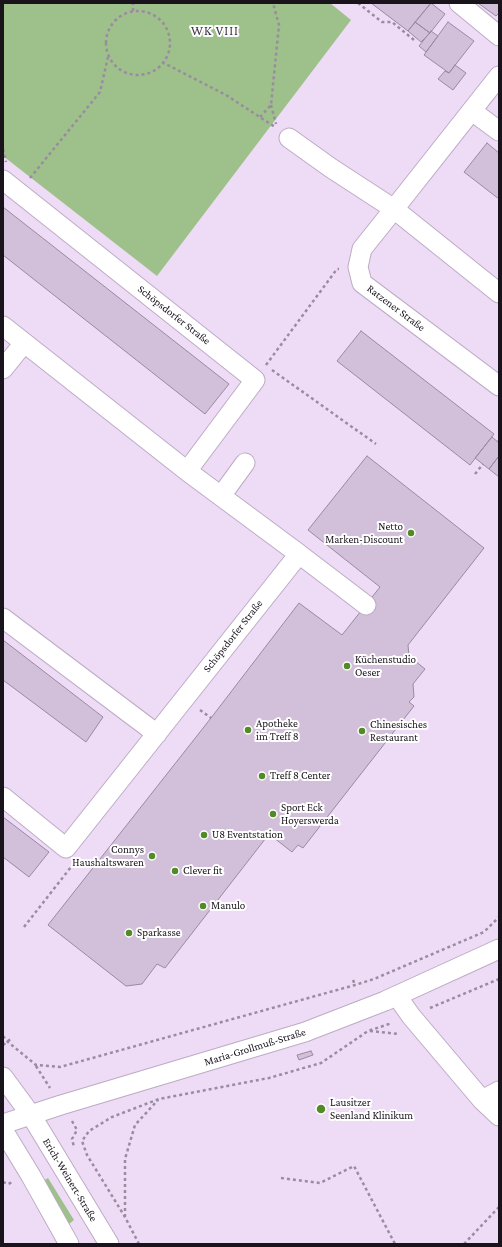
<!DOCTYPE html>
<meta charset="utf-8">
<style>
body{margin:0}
#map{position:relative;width:502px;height:1247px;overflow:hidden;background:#eedcf6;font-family:"Crimson Pro",serif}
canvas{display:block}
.frame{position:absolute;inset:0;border:4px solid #19131c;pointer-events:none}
</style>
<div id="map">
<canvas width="502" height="1247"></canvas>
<div class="frame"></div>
</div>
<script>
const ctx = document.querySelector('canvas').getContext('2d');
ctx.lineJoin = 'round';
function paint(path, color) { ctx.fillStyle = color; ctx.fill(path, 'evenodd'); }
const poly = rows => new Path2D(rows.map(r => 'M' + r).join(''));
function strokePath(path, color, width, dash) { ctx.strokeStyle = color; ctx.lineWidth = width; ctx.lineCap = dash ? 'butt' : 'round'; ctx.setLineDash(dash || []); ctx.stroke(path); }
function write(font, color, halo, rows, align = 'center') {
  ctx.font = font + ' "Crimson Pro",serif'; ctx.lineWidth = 4; ctx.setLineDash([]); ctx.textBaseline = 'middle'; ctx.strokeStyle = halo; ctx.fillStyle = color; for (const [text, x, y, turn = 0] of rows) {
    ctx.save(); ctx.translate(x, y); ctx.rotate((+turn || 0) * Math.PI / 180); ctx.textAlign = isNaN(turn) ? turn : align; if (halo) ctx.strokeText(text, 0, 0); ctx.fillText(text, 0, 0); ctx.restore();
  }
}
paint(poly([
 [3,3,330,3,351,20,157,276,3,156],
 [48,1178,74,1220,69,1224,43,1181]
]), '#9ec08b');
const building = poly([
 [371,3,431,3,408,31,371,3],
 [431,3,445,14,430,33,415,22,431,3],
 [478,3,499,3,499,13,496,16,478,3],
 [415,22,430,33,421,42,408,31,415,22],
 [448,22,474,41,449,73,424,55,448,22],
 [431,31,438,36,426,52,419,46,431,31],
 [455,65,466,73,453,90,438,79,445,71,449,73,455,65],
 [487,143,499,153,499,199,464,172,487,143],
 [3,207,229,384,205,414,3,255,3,207],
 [361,331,494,434,470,465,337,361,361,331],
 [492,437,499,443,499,456,489,469,475,458,492,437],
 [367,456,484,548,408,645,409,656,425,669,413,684,414,697,409,702,414,706,303,848,298,845,292,852,269,834,165,968,157,964,142,984,126,986,48,925,211,718,299,603,342,635,380,587,308,530,367,456],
 [499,456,499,477,489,469,499,456],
 [3,640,103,717,86,742,3,680,3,640],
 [3,817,49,852,29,877,3,857,3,817],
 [311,1051,313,1055,299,1060,297,1055,311,1051]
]);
paint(building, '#d2c0da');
strokePath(building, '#9988a1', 1);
const minor = poly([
 [459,3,499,36],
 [499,76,394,209,499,293],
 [472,111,499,131],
 [289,138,331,168,394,209,362,249,358,267,362,283,499,386],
 [3,180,255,380,187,471],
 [3,326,187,471,299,554,66,848,3,797],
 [3,369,24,343],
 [221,496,245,463],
 [299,554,366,605],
 [3,618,157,734],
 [397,996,411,1016,482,1100,499,1116],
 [3,1077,31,1115,109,1244],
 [482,1100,499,1091],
 [3,1124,61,1105,305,1032,385,1001,499,949],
 [3,1130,31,1176,69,1244]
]);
strokePath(minor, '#bdabc5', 21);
strokePath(poly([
 [358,3,382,22,392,22,414,40],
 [133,11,133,3],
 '106 43a32 32 0 1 1 64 0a32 32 0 1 1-64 0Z',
 [162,62,226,95,275,127],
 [271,105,276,124],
 [260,117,271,105,279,25,273,3],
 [3,149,6,162],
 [30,178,100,92,108,57],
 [266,365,337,269,339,269],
 [272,370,376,444],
 [498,442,499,441],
 [475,474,483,464],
 [200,710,211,718],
 [24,927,71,867],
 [353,980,355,985],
 [430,1008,499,979],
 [370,1031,399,1034],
 [3,1036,8,1042,36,1065,60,1067,355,985,374,979,484,932,499,917],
 [3,1045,12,1038],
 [36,1066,50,1088],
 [72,1121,77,1130,72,1139,74,1147],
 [281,1178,320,1183,354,1166,395,1244],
 [3,1182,8,1184,13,1182],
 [125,1217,125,1159,135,1125,158,1100],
 [139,1244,125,1217,87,1155,82,1141,89,1131,112,1117,159,1099,269,1078,321,1063,368,1031,392,1023],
 [464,1244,499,1207]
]), '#9a8ca0', 2.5, [3, 3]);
strokePath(minor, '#fff', 19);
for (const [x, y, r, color] of [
 [411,533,4,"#518a26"],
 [347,666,4,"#518a26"],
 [248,730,4,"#518a26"],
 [362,731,4,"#518a26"],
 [262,776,4,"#518a26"],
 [273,814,4,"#518a26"],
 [204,835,4,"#518a26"],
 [152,856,4,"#518a26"],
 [175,871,4,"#518a26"],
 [203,906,4,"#518a26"],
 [129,933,4,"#518a26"],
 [321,1109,5,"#518a26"]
]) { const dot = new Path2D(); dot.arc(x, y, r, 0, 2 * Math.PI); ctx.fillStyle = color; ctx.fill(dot); strokePath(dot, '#fff', 1.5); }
write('11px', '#19131c', '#fff', [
 ["Ratzener Straße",396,308,37],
 ["Schöpsdorfer Straße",174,315,38],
 ["Schöpsdorfer Straße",233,636,-52],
 ["Maria-Grollmuß-Straße",255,1047,-17],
 ["Erich-Weinert-Straße",70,1180,59]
]);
write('11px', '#19131c', '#fff', [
 ["Netto",403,527,"right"],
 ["Marken-Discount",403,540,"right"],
 ["Küchenstudio",355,660],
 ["Oeser",355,673],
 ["Apotheke",256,724],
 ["im Treff 8",256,737],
 ["Chinesisches",370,725],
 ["Restaurant",370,738],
 ["Treff 8 Center",270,776],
 ["Sport Eck",281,808],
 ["Hoyerswerda",281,821],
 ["U8 Eventstation",212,835],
 ["Connys",144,850,"right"],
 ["Haushaltswaren",144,863,"right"],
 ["Clever fit",183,871],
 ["Manulo",211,906],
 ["Sparkasse",137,933],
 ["Lausitzer",330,1103],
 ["Seenland Klinikum",330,1116]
], 'left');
ctx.letterSpacing = '1px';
write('13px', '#44354a', '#fff', [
 ["WK VIII",215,31]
]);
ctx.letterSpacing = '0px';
</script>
